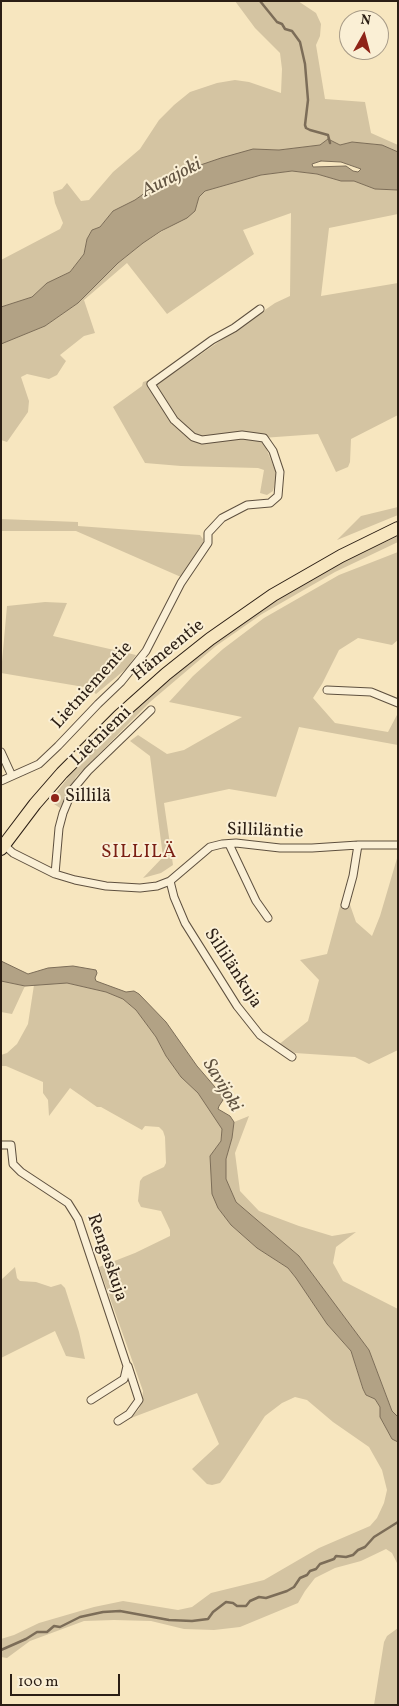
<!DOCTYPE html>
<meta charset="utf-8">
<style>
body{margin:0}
#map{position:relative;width:399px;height:1706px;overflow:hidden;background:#f7e6bf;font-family:Vollkorn,serif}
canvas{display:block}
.frame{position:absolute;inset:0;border:2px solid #2b1e14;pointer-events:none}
.north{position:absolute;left:339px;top:10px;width:50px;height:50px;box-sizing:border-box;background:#faefd5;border:1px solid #a79b88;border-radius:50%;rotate:7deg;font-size:14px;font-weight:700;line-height:20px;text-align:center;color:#2b1e14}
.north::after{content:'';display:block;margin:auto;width:18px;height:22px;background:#8f2418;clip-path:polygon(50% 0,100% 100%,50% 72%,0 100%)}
.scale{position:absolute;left:10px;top:1674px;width:110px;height:22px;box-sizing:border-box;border:2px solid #2b1e14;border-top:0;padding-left:6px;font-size:15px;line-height:18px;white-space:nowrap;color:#2b1e14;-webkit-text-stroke:4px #faefd5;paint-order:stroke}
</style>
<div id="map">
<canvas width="399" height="1706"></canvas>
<div class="frame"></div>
<div class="north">N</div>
<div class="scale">100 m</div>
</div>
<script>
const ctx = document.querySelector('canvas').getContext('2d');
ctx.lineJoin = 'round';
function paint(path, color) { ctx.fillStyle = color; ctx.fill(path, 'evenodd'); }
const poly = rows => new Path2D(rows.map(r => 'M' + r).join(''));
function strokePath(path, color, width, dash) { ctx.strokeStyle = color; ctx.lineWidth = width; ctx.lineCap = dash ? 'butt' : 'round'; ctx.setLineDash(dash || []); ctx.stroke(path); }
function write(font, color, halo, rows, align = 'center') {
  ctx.font = font + ' Vollkorn,serif'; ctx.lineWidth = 4; ctx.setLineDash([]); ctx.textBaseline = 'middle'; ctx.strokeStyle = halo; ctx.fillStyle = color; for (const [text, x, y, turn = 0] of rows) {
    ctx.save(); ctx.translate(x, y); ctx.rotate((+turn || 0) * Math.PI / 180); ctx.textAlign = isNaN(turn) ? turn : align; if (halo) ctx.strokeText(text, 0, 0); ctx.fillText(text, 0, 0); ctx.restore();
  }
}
paint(poly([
 [235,1,298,1,316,13,321,24,320,36,316,45,325,99,365,102,371,133,398,145,398,152,382,145,352,142,340,145,328,139,321,145,279,150,267,149,177,173,160,185,149,190,135,200,113,211,100,227,92,230,87,239,84,254,70,272,47,283,32,297,1,307,1,260,60,229,63,223,55,203,53,192,62,189,67,183,81,201,89,200,113,172,140,149,159,120,174,105,190,92,217,83,235,80,249,82,281,93,282,69,280,53,255,28],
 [292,171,317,174,341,181,354,181,375,189,398,190,398,214,329,228,321,296,398,283,398,415,351,439,350,462,348,467,336,472,318,434,262,438,277,475,273,491,267,495,260,493,264,470,258,468,181,466,145,463,113,407,142,386,143,382,175,372,275,303,290,296,291,213,243,230,254,254,167,314,127,263,84,300,95,333,84,336,60,355,66,361,57,375,49,379,27,374,21,377,29,401,28,412,7,442,1,440,1,344,45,326,78,303,118,263,143,243,195,211,199,197,205,191,261,175],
 [398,507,398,515,337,540,361,516],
 [1,519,78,522,78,526,200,535,203,539,203,544,181,577,76,531,1,531],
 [398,536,398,542,335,572,262,614,216,646,150,702,76,777,60,808,54,804,58,797,56,793,71,774,147,699,214,643,262,609,334,566],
 [398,552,398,640,392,645,358,638,339,650,322,684,313,698,335,723,388,732,398,713,398,745,299,727,276,797,229,789,164,803,173,865,161,873,143,878,163,857,150,756,130,741,138,735,167,754,184,750,242,717,169,702,193,676,223,649,264,618,339,575],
 [45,602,67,603,53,636,136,655,127,668,96,694,90,689,84,687,1,673,7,606],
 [398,855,398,1050,369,1064,355,1057,295,1053,277,1046,308,1021,319,980,300,960,327,954,342,899,349,902,356,922,372,936,380,916],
 [1,981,25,986,12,1014,1,1012],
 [59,983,67,983,106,992,123,999,136,1010,156,1037,166,1056,181,1077,198,1093,222,1129,221,1141,210,1156,218,1208,231,1225,257,1248,288,1268,296,1278,327,1324,351,1351,363,1390,366,1395,375,1399,380,1407,380,1417,392,1439,398,1442,398,1565,392,1553,386,1549,361,1561,335,1568,315,1578,305,1591,298,1603,240,1627,214,1630,184,1629,151,1621,114,1620,84,1621,30,1641,7,1658,1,1657,1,1639,14,1635,39,1623,94,1607,123,1601,178,1610,192,1607,211,1593,264,1580,319,1548,370,1526,377,1518,384,1503,387,1490,382,1470,369,1447,333,1422,307,1400,295,1397,282,1403,265,1416,224,1478,220,1483,212,1485,207,1484,192,1469,219,1444,197,1393,131,1418,139,1409,142,1401,143,1391,99,1267,135,1253,170,1236,170,1230,161,1211,141,1207,138,1201,140,1181,143,1177,164,1167,166,1163,165,1137,163,1131,159,1127,145,1126,142,1130,101,1107,97,1107,70,1088,49,1116,48,1100,43,1093,43,1082,6,1066,1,1066,1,1055,7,1053,17,1044,28,1024,34,985],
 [249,1116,235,1153,240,1191,259,1211,299,1226,332,1236,356,1232,336,1247,333,1263,343,1281,398,1309,398,1417,392,1411,369,1350,299,1256,236,1202,226,1179,226,1159,232,1138,234,1122],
 [15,1267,17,1278,20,1281,36,1282,51,1287,61,1284,65,1288,79,1332,85,1359,66,1356,55,1331,1,1358,1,1280],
 [398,1628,398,1705,374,1705,384,1642,387,1636]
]), '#d4c4a2');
const water = poly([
 [328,139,340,145,352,142,382,145,398,152,398,190,375,189,354,181,341,181,317,174,292,171,261,175,205,191,199,197,195,211,187,218,161,231,143,243,118,263,78,303,45,326,1,344,1,307,32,297,47,283,70,272,84,254,87,239,92,230,100,227,113,211,135,200,149,190,160,185,177,173,221,158,253,149,279,150,320,145,328,139],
 [321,161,341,162,361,169,358,172,353,171,346,166,313,167,312,164,321,161],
 [1,961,28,974,48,968,73,966,96,970,97,973,95,978,96,981,126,992,134,991,139,994,166,1022,197,1066,221,1094,223,1100,219,1106,218,1109,230,1116,234,1122,232,1138,226,1159,226,1179,236,1202,299,1256,369,1350,392,1411,398,1417,398,1442,392,1439,380,1417,380,1407,375,1399,366,1395,363,1389,351,1351,327,1324,296,1278,288,1268,257,1248,231,1225,218,1208,212,1194,210,1156,221,1141,222,1129,198,1093,181,1077,166,1056,156,1037,136,1010,123,999,106,992,67,983,25,986,1,981,1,961]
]);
paint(water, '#b2a285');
strokePath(water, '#7c6d58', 1);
strokePath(poly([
 [260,1,277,22,282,24,285,29,292,31,300,42,305,64,308,100,305,125,306,128,310,130,328,135,330,143],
 [1,1650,26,1639,37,1632,47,1632,54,1626,60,1627,80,1617,103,1612,120,1611,169,1620,192,1621,208,1619,213,1612,226,1602,233,1603,237,1606,246,1606,250,1601,259,1597,266,1598,287,1591,294,1587,300,1578,307,1575,310,1571,316,1569,320,1564,334,1559,336,1556,346,1557,353,1555,358,1550,365,1547,374,1537,398,1522]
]), '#7c6d58', 2.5);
const street = poly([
 [327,690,371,692,398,703],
 [1,752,12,776],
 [1,781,39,764,58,746,98,704,121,682,146,651,181,583,208,543,208,533,222,518,247,505,270,503,278,496,280,472,273,451,264,438,242,435,202,440,193,437,174,420,151,384,212,340,234,328,260,309],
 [2,843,13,853,55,874,75,880,106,886,140,888,157,886,170,881,210,847,222,844,236,843,280,848,312,848,358,845,398,845],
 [229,844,256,901,268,918],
 [55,874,59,828,63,813,73,789,88,771,151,710],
 [170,881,174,897,185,923,237,1006,260,1035,292,1057],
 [345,905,353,876,358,845],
 [1,1145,11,1145,13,1164,21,1172,68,1203,78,1219,127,1366,124,1379,91,1400],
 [118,1421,129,1414,139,1400,128,1366]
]);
const highway = poly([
 [1,849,35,804,62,773,119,716,166,674,210,639,273,595,341,556,398,528]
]);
strokePath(street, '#5e503f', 9);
strokePath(highway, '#2b1e14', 14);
strokePath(street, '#faefd5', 7);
strokePath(highway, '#f7e6bf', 12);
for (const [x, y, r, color] of [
 [55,798,5,"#8f2418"]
]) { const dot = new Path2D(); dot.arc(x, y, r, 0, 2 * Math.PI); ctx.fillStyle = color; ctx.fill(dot); strokePath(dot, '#faefd5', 2); }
write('18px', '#2b1e14', '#faefd5', [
 ["Hämeentie",169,651,-39],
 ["Lietniementie",93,686,-48],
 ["Lietniemi",102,737,-44],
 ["Silliläntie",265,832,2],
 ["Sillilänkuja",232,969,57],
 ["Rengaskuja",106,1258,71]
]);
write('18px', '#2b1e14', '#faefd5', [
 ["Sillilä",65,798]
], 'left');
write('italic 19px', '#615341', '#faefd5', [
 ["Aurajoki",172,179,-27],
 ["Savijoki",221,1086,59]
]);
ctx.letterSpacing = '1px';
write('19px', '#7a1f14', '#faefd5', [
 ["SILLILÄ",139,854]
]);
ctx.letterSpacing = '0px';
</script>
